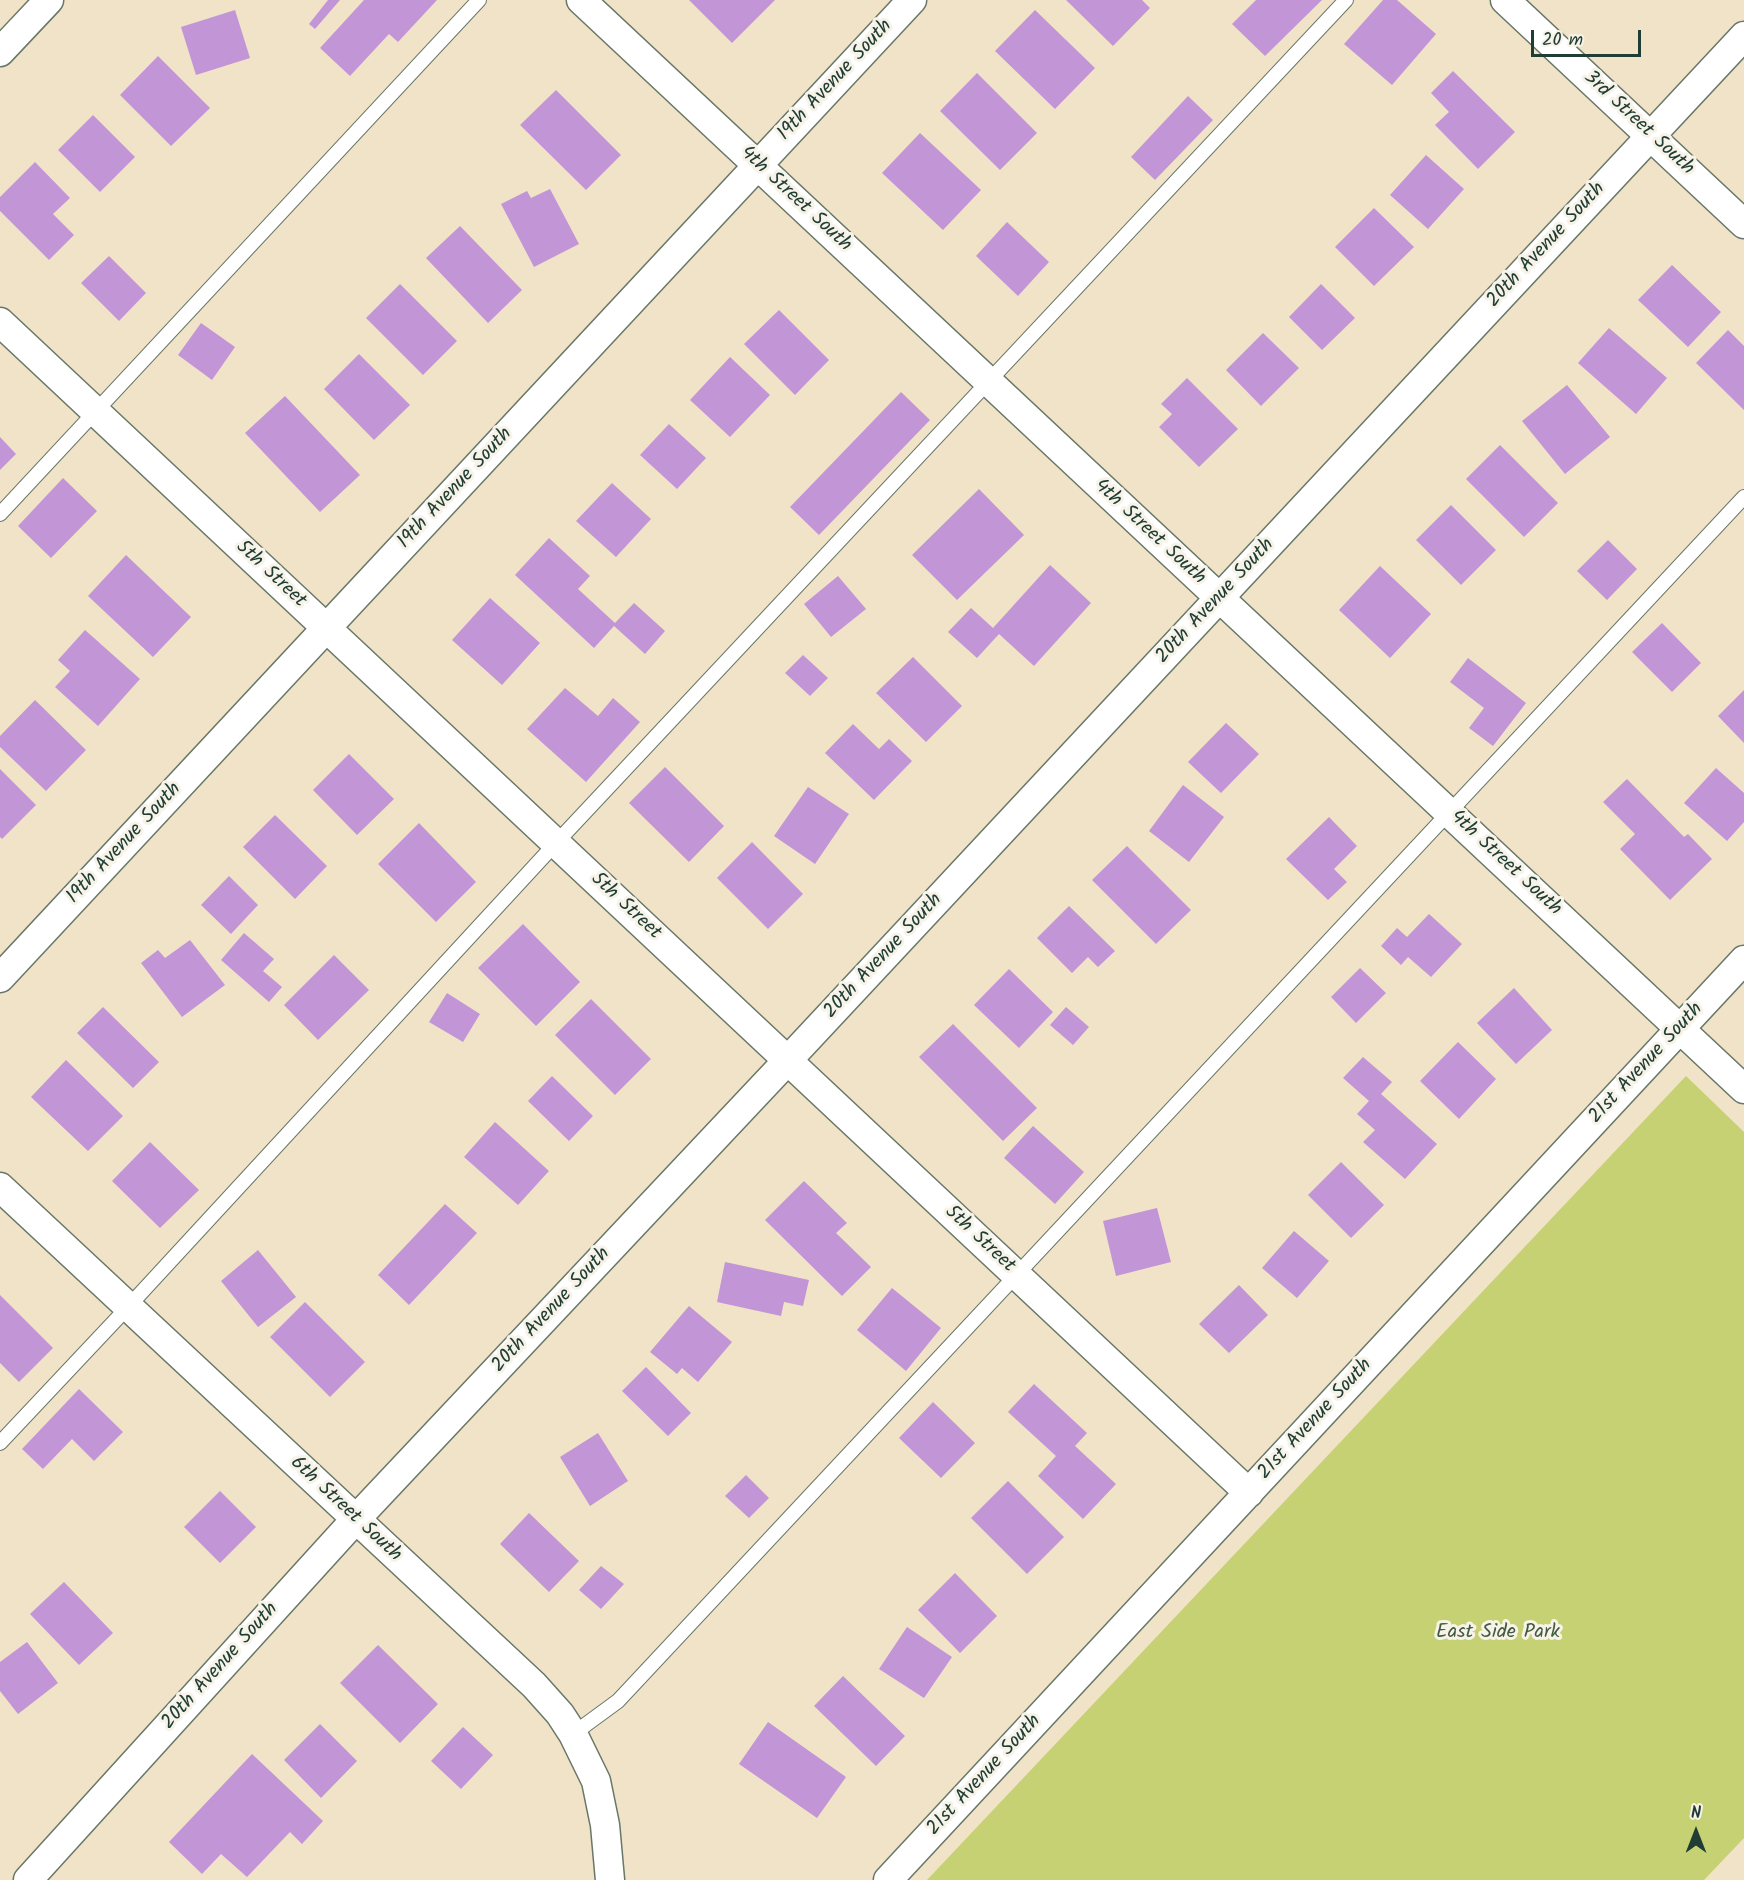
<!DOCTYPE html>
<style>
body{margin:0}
#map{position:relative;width:1744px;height:1880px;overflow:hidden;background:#f0e3c8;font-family:Kalam,sans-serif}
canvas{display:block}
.north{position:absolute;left:1666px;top:1802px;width:60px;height:60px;-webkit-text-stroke:4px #f7f3e8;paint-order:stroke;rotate:0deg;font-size:16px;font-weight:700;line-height:24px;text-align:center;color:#1f3d34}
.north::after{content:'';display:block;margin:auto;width:21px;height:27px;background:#1f3d34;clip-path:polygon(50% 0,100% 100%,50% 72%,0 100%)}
.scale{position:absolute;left:1531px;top:30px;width:110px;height:27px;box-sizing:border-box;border:3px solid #1f3d34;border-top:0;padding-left:8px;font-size:18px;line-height:21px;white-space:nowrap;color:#1f3d34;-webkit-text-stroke:4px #f7f3e8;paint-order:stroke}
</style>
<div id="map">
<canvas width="1744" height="1880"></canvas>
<div class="north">N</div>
<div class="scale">20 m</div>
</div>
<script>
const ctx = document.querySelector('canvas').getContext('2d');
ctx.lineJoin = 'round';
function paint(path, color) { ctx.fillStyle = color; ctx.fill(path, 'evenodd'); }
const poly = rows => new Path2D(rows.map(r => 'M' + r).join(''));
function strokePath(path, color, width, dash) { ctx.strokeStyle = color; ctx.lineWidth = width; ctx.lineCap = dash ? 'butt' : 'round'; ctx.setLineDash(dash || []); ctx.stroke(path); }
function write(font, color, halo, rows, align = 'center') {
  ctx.font = font + ' Kalam,sans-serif'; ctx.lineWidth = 6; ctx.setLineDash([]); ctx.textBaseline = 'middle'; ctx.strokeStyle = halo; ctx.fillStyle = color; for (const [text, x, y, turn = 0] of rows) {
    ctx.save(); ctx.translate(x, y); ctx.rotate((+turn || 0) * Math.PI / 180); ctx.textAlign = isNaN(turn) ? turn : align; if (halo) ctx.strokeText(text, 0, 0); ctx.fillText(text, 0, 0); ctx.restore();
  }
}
paint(poly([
 [1686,1076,1744,1132,1744,1838,1704,1880,927,1880]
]), '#c5d173');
paint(poly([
 [328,0,340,0,315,29,309,24],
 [364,0,437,0,398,42,389,34,350,76,320,48],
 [689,0,775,0,732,43],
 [1066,0,1142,0,1150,8,1113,46],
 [1256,0,1322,0,1265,56,1232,24],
 [1383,0,1397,0,1436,34,1392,85,1344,44],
 [235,10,250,58,196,75,181,27],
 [1035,10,1095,68,1055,109,995,51],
 [158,56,210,108,171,146,120,95],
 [1453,71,1515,132,1478,169,1435,125,1449,112,1431,93],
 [977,73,1037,133,1000,170,940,111],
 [556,90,621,155,586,190,520,125],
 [1188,96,1213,120,1155,180,1131,157],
 [93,115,135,157,100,192,58,150],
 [920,133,981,190,943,230,882,173],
 [1426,155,1464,189,1428,229,1390,195],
 [35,162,70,198,53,214,74,235,49,260,0,211,0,197],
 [550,189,579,244,534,267,501,204,527,191,531,198],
 [1374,208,1414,247,1374,286,1335,247],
 [1007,222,1049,262,1018,296,976,256],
 [460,226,522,290,488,323,426,258],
 [109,256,146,293,119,321,81,283],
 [1672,265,1721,312,1688,347,1638,300],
 [400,284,457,341,423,375,366,318],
 [1321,284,1355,318,1322,350,1289,317],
 [779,310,829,360,795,395,744,344],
 [201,323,235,347,212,380,178,355],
 [1609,328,1667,378,1636,414,1578,363],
 [1728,330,1744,346,1744,410,1696,363],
 [1263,333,1299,368,1261,406,1226,370],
 [359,354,410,405,374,440,324,389],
 [730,357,770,395,730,437,690,400],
 [1187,378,1238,429,1199,467,1159,427,1172,414,1161,404],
 [1567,385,1610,437,1565,474,1522,421],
 [901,392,930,420,819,535,790,507],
 [285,396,360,475,320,512,245,433],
 [669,424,706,458,677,489,640,455],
 [0,437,16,454,0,470],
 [1500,445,1558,503,1524,537,1466,479],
 [63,478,97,511,51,558,18,526],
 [612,483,651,519,616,557,576,521],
 [979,489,1024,535,957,600,912,555],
 [1451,505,1496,550,1461,585,1416,540],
 [549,538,590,576,578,589,615,623,634,603,665,631,645,654,614,626,594,648,515,575],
 [1608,540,1637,569,1607,600,1577,571],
 [126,555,191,617,153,657,88,596],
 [1050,565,1091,603,1034,666,999,634,977,658,948,632,971,608,993,628],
 [1380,566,1431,614,1390,658,1339,610],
 [838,576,866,609,831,637,804,604],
 [490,598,540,643,502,685,452,640],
 [1662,623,1701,663,1672,692,1632,652],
 [85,630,140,679,98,726,55,687,70,671,58,660],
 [803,655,828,678,810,696,785,673],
 [913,657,962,706,926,742,876,693],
 [1468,658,1526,703,1493,746,1469,728,1484,708,1450,682],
 [565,688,598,716,613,698,640,722,586,782,527,729],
 [1744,690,1744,743,1718,716],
 [35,700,86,750,46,791,0,747,0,736],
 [1226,723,1259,754,1221,793,1188,762],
 [853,724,879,749,889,739,912,761,874,800,825,753],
 [349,754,394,799,357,835,313,790],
 [665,767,724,826,689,862,629,803],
 [1716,768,1744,793,1744,822,1727,841,1684,803],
 [0,769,36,805,2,839,0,837],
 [1627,779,1684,837,1688,834,1712,859,1670,900,1620,849,1635,834,1603,802],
 [1183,785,1224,817,1189,862,1149,831],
 [808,787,849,814,815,864,774,836],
 [275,815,327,866,295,899,243,847],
 [1329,817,1357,846,1334,869,1347,882,1328,900,1286,859],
 [419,823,476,882,436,922,378,864],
 [752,842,803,894,768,929,717,878],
 [1127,846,1191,910,1156,944,1092,880],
 [229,876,258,905,231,934,201,905],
 [1069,906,1115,951,1098,967,1088,957,1072,973,1037,938],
 [1429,914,1462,944,1431,977,1408,957,1401,965,1381,946,1397,928,1407,937],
 [523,924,580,982,536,1026,478,968],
 [244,933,274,959,263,971,282,987,269,1002,221,960],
 [190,940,225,985,182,1017,141,963,158,950,165,958],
 [334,955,369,990,318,1040,284,1005],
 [1360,968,1386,993,1356,1023,1331,997],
 [1009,969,1053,1012,1019,1048,974,1005],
 [1514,988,1552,1030,1516,1064,1477,1023],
 [447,993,480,1014,463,1042,429,1022],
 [591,999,651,1059,615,1095,555,1035],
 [103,1007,159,1062,133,1088,77,1033],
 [1066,1007,1089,1027,1073,1045,1050,1025],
 [953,1024,1037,1108,1003,1141,919,1057],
 [1458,1042,1496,1079,1459,1119,1420,1081],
 [1363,1057,1392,1082,1381,1094,1437,1144,1405,1179,1363,1142,1375,1130,1357,1114,1369,1101,1343,1078],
 [66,1060,123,1116,88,1151,31,1097],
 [552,1076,593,1116,569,1141,528,1101],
 [495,1122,549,1171,518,1205,464,1157],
 [1033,1126,1084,1172,1055,1204,1004,1158],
 [150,1142,199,1190,160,1228,112,1181],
 [1341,1162,1384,1205,1351,1238,1308,1195],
 [804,1181,847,1223,836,1233,871,1267,842,1296,765,1220],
 [445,1204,477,1233,409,1305,378,1275],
 [1157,1208,1171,1262,1116,1276,1103,1221],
 [1294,1231,1329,1261,1297,1298,1262,1268],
 [258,1250,296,1297,258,1327,221,1281],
 [725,1262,809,1280,803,1306,784,1302,781,1316,717,1302],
 [1239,1285,1268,1315,1229,1353,1199,1324],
 [892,1288,941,1328,906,1371,857,1330],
 [0,1295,53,1348,19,1382,0,1363],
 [305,1302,365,1362,330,1397,270,1337],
 [689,1306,732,1342,698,1382,682,1368,677,1374,650,1352],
 [646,1367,691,1413,668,1436,622,1391],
 [1034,1384,1087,1433,1075,1446,1116,1484,1083,1519,1038,1476,1056,1456,1008,1412],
 [79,1389,123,1432,94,1461,72,1439,43,1469,22,1449],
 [933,1402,975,1443,941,1478,899,1438],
 [598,1433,628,1481,590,1506,560,1457],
 [746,1475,769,1498,749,1518,725,1496],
 [1008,1481,1064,1537,1027,1574,971,1518],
 [220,1491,256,1527,220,1563,184,1527],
 [529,1513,579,1561,549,1592,500,1544],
 [601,1566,624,1584,601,1609,579,1590],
 [955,1573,997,1616,960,1653,918,1610],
 [64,1582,113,1633,79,1665,30,1614],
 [907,1627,952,1657,924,1698,879,1669],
 [27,1642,58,1683,18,1714,0,1691,0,1662],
 [378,1645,438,1704,400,1743,340,1683],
 [843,1676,905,1736,876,1766,814,1706],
 [768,1722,846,1777,817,1818,739,1764],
 [320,1724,357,1761,321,1798,284,1760],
 [463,1727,493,1755,461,1789,431,1761],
 [252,1754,323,1821,302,1844,290,1832,247,1877,221,1854,202,1874,169,1842]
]), '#c295d6');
const lane = poly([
 [0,514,479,0],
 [0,1443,128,1307,556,843,1346,0],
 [573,1734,618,1701,1744,497]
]);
const street = poly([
 [581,0,1744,1089],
 [1505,0,1744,224],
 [0,52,49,0],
 [0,322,1249,1493],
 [0,978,912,0],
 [0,1187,534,1685,560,1714,573,1734,596,1781,605,1825,610,1880],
 [28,1880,355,1520,788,1060,1744,36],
 [888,1880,1744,960]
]);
strokePath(lane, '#687768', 16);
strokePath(street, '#687768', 31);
strokePath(lane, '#fff', 14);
strokePath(street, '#fff', 28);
write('20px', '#1f3d34', '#f7f3e8', [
 ["19th Avenue South",836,81,-47],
 ["3rd Street South",1638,124,43],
 ["4th Street South",795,200,43],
 ["20th Avenue South",1547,246,-47],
 ["19th Avenue South",456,489,-47],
 ["4th Street South",1149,533,43],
 ["5th Street",270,575,43],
 ["20th Avenue South",1216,602,-47],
 ["19th Avenue South",125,844,-47],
 ["4th Street South",1505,864,43],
 ["5th Street",625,907,43],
 ["20th Avenue South",884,957,-47],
 ["21st Avenue South",1647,1064,-47],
 ["5th Street",979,1240,43],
 ["20th Avenue South",552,1311,-47],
 ["21st Avenue South",1316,1420,-47],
 ["6th Street South",345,1510,43],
 ["20th Avenue South",221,1667,-48],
 ["21st Avenue South",985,1776,-47]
]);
write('20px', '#405b41', '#f7f3e8', [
 ["East Side Park",1498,1634]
]);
</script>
